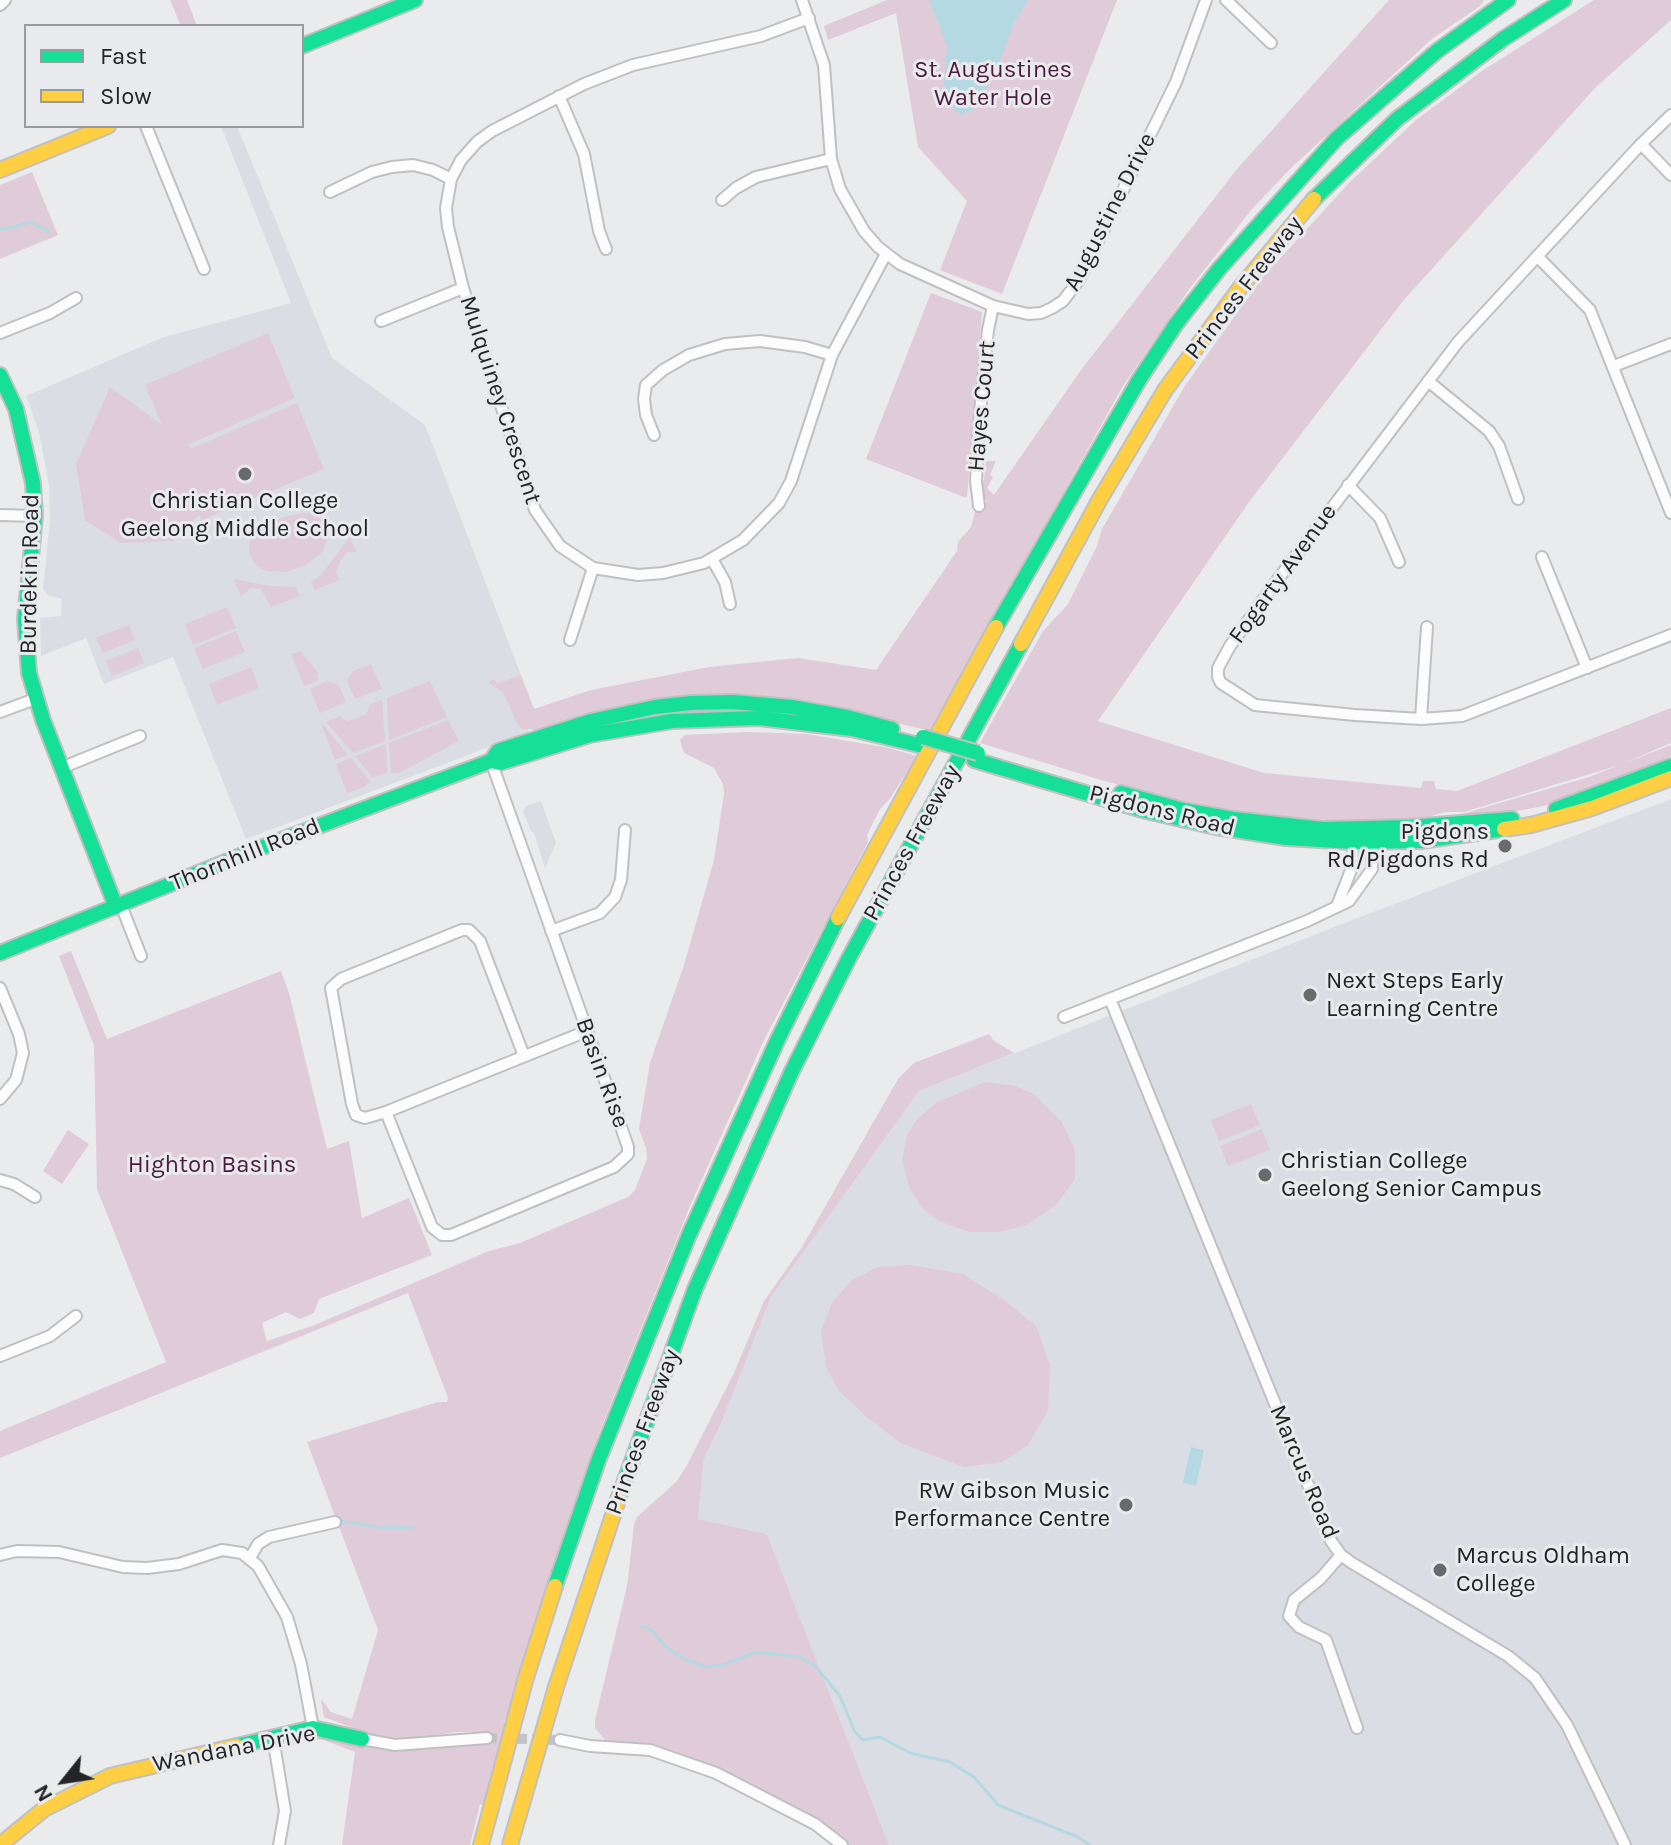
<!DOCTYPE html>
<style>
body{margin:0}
#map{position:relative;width:1671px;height:1845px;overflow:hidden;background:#eaebed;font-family:Karla,sans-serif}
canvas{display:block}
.legend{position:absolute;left:24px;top:24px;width:280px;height:104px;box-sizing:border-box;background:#e9eaee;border:2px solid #9a9b9e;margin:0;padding:10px 14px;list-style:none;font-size:24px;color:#232425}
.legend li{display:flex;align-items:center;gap:16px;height:40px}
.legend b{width:40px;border:2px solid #9a9b9e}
.north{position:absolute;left:24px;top:1741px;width:80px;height:80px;-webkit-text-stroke:6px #e9eaee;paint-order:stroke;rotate:240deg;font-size:22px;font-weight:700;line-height:32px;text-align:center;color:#232425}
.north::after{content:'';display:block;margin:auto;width:28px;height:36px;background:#232425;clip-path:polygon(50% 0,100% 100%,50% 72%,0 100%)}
</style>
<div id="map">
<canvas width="1671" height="1845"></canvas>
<ul class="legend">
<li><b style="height:10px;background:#16e098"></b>Fast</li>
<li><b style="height:10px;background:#ffcf43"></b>Slow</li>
</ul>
<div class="north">N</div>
</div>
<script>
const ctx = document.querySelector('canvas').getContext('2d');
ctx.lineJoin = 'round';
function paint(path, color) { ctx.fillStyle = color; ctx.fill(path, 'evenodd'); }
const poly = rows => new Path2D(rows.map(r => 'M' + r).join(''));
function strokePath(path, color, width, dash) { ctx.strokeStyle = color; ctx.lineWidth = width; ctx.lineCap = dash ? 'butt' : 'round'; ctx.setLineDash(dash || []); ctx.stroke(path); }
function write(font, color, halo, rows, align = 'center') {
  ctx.font = font + ' Karla,sans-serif'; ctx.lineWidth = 6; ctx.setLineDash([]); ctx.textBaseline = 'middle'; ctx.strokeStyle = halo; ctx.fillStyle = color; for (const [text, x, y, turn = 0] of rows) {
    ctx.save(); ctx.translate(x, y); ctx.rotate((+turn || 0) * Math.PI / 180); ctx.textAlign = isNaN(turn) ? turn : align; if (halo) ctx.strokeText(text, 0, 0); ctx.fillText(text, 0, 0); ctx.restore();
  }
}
paint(poly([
 [221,126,237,126,332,358,425,425,521,675,508,680,529,732,246,839,173,657,104,684,86,638,41,656,40,618,61,616,62,599,48,595,43,589,50,521,49,485,39,432,26,396,164,337,291,303],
 [1671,799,1671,1845,889,1845,767,1534,698,1519,704,1459,722,1421,771,1297,919,1091,1334,927],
 [541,801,556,843,545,868,534,833,531,831,523,812,526,806]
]), '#dbdde4');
paint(poly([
 [170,0,187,0,197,26,181,26],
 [887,0,1117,0,1002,294,940,270,967,201,918,147,896,13,828,40,824,26],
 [1389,0,1484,0,1480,6,1432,39,1293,166,1252,209,1190,288,1123,386,930,731,814,703,770,697,713,694,640,702,537,730,522,729,518,725,503,692,489,683,492,680,494,679,497,684,521,675,534,709,591,690,709,667,798,658,876,670,957,551,958,542,971,527,976,508,983,507,987,501,982,497,978,488,984,480,986,461,996,461,990,475,993,477,987,488,994,495,1081,370,1237,169],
 [1594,0,1671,0,1671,20,1595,88,1403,301,1249,502,1098,721,1264,773,1421,788,1423,781,1434,781,1436,789,1457,791,1671,708,1671,743,1620,765,1464,812,1445,812,1418,820,1336,821,1216,809,1104,781,980,743,1043,631,1068,604,1097,546,1102,529,1186,384,1263,277,1350,182,1416,120,1482,71],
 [32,172,58,235,0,259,0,185],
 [931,293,982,312,967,497,964,497,866,459],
 [268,333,295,398,187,445,192,448,297,403,324,469,202,520,199,515,173,541,121,543,85,520,76,464,110,387,162,425,145,385],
 [302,513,315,514,325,523,328,538,322,552,306,565,286,572,266,571,255,564,249,553,250,542,255,532,273,520],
 [350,537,356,552,347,552,341,559,336,573,340,580,315,590,311,582,321,575],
 [234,579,270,586,296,587,300,596,271,607,261,589,251,588,241,596],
 [227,607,236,628,193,645,185,624],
 [129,625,135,640,103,653,96,638],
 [236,631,245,652,203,669,194,648],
 [138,648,144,663,112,676,106,661],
 [300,651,319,674,317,675,319,680,304,686,291,654],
 [371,664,382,689,355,699,347,681,353,671],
 [251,667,259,688,217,705,209,684],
 [328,681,339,685,346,702,320,713,310,689],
 [430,681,447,717,389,740,387,698],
 [382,700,385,741,353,753,326,722,340,716,347,721,357,718,367,714,369,705],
 [448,720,459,741,399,773,391,773,389,743],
 [320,721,348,755,335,760],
 [747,732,807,734,889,748,917,756,889,800,880,809,867,835,868,842,763,1042,690,1206,599,1433,504,1723,506,1726,484,1806,480,1804,470,1845,342,1845,355,1752,321,1739,283,1747,286,1743,320,1733,373,1748,415,1750,454,1744,486,1744,488,1732,456,1732,412,1739,377,1737,324,1717,321,1699,331,1712,352,1719,378,1630,307,1442,438,1402,447,1402,448,1398,408,1293,0,1458,0,1431,166,1362,97,1189,94,1045,59,956,71,951,107,1039,281,971,289,993,327,1149,349,1141,362,1218,409,1198,432,1255,319,1299,314,1313,300,1319,286,1312,262,1323,267,1341,312,1326,489,1251,520,1243,628,1197,635,1190,647,1159,646,1148,639,1129,650,1063,684,965,714,860,724,794,723,784,714,768,684,753,680,740,685,735],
 [386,744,387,773,373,778,355,756],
 [1671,745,1671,756,1559,803,1491,816,1469,819,1455,816,1589,777],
 [351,758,370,781,365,787,347,793,336,764],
 [989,1034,993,1040,1014,1053,919,1091,771,1297,722,1421,704,1459,698,1519,767,1534,889,1845,846,1845,760,1791,627,1745,605,1740,595,1728,595,1720,627,1586,634,1525,637,1517,676,1482,686,1467,734,1373,764,1301,802,1247,898,1079,914,1063],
 [985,1082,1016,1086,1035,1095,1061,1121,1075,1150,1075,1179,1056,1205,1026,1225,998,1232,969,1232,939,1221,921,1207,909,1187,902,1160,907,1135,917,1119,936,1103],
 [1251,1104,1260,1125,1219,1141,1211,1120],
 [1262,1129,1270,1150,1228,1166,1220,1146],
 [68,1130,89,1144,62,1184,43,1171],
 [911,1265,963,1274,1007,1302,1036,1326,1050,1364,1048,1410,1028,1445,1002,1462,964,1467,901,1443,869,1419,839,1391,826,1367,821,1331,832,1303,852,1280,878,1267]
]), '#e0cbd9');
paint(poly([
 [929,0,1028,0,1014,23,994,76,975,109,961,115,951,106,944,85,947,46],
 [1191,1447,1204,1450,1196,1486,1183,1483]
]), '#b4d9e3');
strokePath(poly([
 [0,230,31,222,49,232],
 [340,1521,383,1528,414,1527],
 [642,1626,653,1631,664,1645,684,1659,706,1667,726,1664,755,1652,801,1657,816,1667,840,1696,855,1732,863,1740,880,1737,910,1753,950,1762,974,1777,998,1805,1078,1837,1089,1845]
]), '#b4d9e3', 3);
strokePath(poly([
 [487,1738,560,1740]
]), '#c2c3c5', 10, [10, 5]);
const street = poly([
 [802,0,824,65,831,159,840,189,864,231,878,247,900,264,993,306,1028,314,1041,313,1052,308,1063,301,1079,280,1176,82,1206,0],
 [1226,0,1271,43],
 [0,5,5,0],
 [809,18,761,36,633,65,584,84,492,131,477,142,461,160,451,179,446,208,448,227,463,288,535,510,560,546,593,568,638,575,663,573,704,563,743,540,779,503,791,481,832,355,886,254],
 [559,96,584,154,599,231,606,249],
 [1671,115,1641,144,1458,342,1275,583,1230,646,1218,668,1218,677,1221,683,1255,705,1355,715,1421,719,1462,716,1671,635],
 [146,126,204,269],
 [1641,144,1671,175],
 [330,192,372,172,392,167,413,165,433,170,451,179],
 [722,200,736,188,756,177,831,159],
 [1537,256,1590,310,1671,513],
 [381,321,463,288],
 [0,333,50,313,76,298],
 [1614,366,1671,344],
 [1428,381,1489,431,1499,446,1518,499],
 [654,435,646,415,644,399,646,385,663,370,689,355,725,344,760,341,805,347,832,355],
 [1348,485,1380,518,1399,562],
 [979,506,976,481,979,423,988,330,993,306],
 [0,515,35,516],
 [1542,557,1587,668],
 [712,559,725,582,730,604],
 [570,640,593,568],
 [0,712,35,699],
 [1421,719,1427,627],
 [61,768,140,736],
 [121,905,141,956],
 [1337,906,1351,870,1354,835],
 [551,931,600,913,615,897,621,880,625,830],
 [0,988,19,1034,23,1053,16,1080,0,1099],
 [1110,999,1331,1541,1341,1555,1352,1563,1508,1656,1535,1678,1567,1725,1625,1845],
 [1064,1017,1307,921,1349,901,1372,869,1372,839],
 [524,1056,480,941,469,930,462,930,341,979,331,988,352,1104,356,1115,365,1118,386,1112,587,1031],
 [386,1112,432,1227,442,1235,451,1235,614,1167,628,1154,628,1147,609,1092,491,761],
 [0,1180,14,1184,35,1197],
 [0,1356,50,1336,76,1316],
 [0,1555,17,1551,59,1552,123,1567,147,1568,179,1564,222,1550,242,1553,258,1566,287,1617,301,1664,313,1728],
 [1341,1555,1321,1578,1294,1600,1289,1616,1299,1627,1326,1640,1357,1728],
 [250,1558,258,1544,269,1537,335,1522],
 [273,1737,285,1811,279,1845],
 [362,1739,395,1745,487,1738],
 [560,1740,590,1746,650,1750,716,1773,815,1824,842,1845]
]);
const fast = poly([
 [302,46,415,0],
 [1314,199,1397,119,1503,39,1564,0],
 [0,375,16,409,33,483,35,516,25,619,29,673,43,720,116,907],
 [996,627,1139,380,1176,324,1219,269,1337,138,1437,51,1508,0],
 [974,760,1146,811,1216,827,1286,838,1353,842,1421,841,1504,829],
 [491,761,498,751,591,721,655,707,691,703,733,702,792,707,847,717,892,729],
 [1121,793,1183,810,1234,819,1323,829,1410,827,1512,819],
 [1556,809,1671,766],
 [0,953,255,850,491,761,500,763,590,735,672,721,759,718,852,729,919,745],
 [619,1497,695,1289,792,1071,849,958,1021,644],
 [555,1586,598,1461,689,1235,778,1039,838,918],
 [237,1746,313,1728,362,1739]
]);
const slow = poly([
 [0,170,108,126],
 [1021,644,1100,499,1165,390,1240,288,1314,199],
 [1504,829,1531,825,1592,808,1671,778],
 [838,918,996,627],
 [0,1845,44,1809,110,1776,237,1746],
 [481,1845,525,1681,555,1586],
 [510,1845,556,1687,619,1497]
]);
strokePath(street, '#c0c0c2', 14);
strokePath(fast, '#c0c0c2', 18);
strokePath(slow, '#c0c0c2', 18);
strokePath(street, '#fcfcfc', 10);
strokePath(fast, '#16e098', 14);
strokePath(slow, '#ffcf43', 14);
const fastBridge = poly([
 [923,737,978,753]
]);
strokePath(fastBridge, '#c0c0c2', 18, []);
strokePath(fastBridge, '#16e098', 14);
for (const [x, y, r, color] of [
 [245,474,8,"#696a6b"],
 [1505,846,8,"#696a6b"],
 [1310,995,8,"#696a6b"],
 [1265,1175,8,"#696a6b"],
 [1126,1505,8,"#696a6b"],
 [1440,1570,8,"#696a6b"]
]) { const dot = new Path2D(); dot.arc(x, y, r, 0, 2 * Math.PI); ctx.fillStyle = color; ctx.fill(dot); strokePath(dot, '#e9eaee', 3); }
write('24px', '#4d1b3d', '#e9eaee', [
 ["St. Augustines",993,70],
 ["Water Hole",993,98],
 ["Highton Basins",212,1165]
]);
write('24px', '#232425', '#e9eaee', [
 ["Augustine Drive",1110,212,-63],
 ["Princes Freeway",1244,288,-52],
 ["Mulquiney Crescent",500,400,72],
 ["Hayes Court",982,406,-85],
 ["Burdekin Road",30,574,-89],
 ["Fogarty Avenue",1283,574,-54],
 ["Pigdons Road",1162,811,14],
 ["Princes Freeway",912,843,-61],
 ["Thornhill Road",245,855,-22],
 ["Basin Rise",602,1073,70],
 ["Princes Freeway",643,1432,-70],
 ["Marcus Road",1304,1472,67],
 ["Wandana Drive",234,1749,-11]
]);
write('24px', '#232425', '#e9eaee', [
 ["Christian College",245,501,"center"],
 ["Geelong Middle School",245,529,"center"],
 ["Pigdons",1489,832,"right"],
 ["Rd/Pigdons Rd",1489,860,"right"],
 ["Next Steps Early",1326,981],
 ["Learning Centre",1326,1009],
 ["Christian College",1281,1161],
 ["Geelong Senior Campus",1281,1189],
 ["RW Gibson Music",1110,1491,"right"],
 ["Performance Centre",1110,1519,"right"],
 ["Marcus Oldham",1456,1556],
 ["College",1456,1584]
], 'left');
</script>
